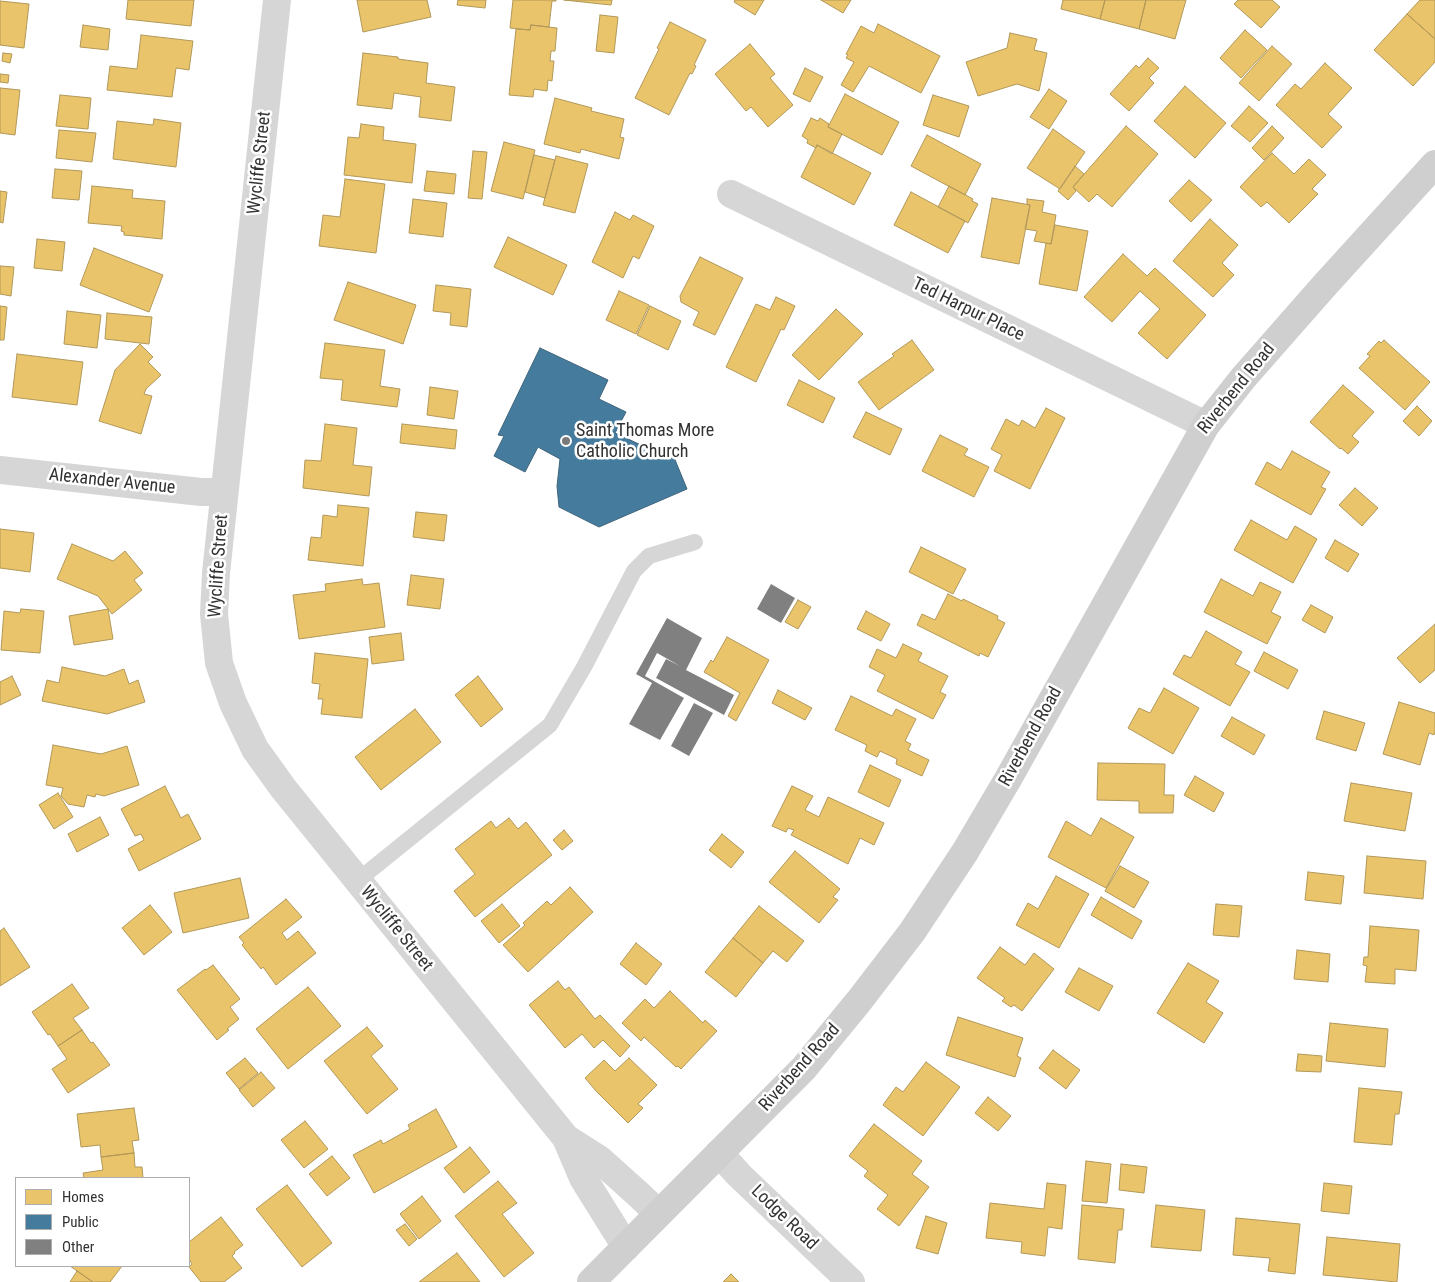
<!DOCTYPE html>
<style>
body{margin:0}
#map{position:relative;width:1435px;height:1282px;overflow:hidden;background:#fff;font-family:"Roboto Condensed",sans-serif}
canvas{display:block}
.legend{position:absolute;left:15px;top:1177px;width:175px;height:90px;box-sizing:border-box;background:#fff;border:1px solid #adadad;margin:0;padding:6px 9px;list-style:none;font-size:15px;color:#323232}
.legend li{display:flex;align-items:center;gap:10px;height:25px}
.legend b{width:25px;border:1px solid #adadad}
</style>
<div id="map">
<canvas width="1435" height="1282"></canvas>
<ul class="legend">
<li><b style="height:14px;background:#e9c46a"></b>Homes</li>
<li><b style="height:14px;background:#457b9d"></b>Public</li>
<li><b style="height:14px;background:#808080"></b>Other</li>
</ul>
</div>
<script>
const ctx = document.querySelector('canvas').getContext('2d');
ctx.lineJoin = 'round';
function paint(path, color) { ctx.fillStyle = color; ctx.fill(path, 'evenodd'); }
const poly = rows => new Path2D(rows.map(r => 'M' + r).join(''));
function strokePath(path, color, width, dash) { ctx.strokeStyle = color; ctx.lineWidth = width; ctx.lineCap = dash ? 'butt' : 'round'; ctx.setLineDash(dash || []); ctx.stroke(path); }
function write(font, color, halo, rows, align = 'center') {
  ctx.font = font + ' "Roboto Condensed",sans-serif'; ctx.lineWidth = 5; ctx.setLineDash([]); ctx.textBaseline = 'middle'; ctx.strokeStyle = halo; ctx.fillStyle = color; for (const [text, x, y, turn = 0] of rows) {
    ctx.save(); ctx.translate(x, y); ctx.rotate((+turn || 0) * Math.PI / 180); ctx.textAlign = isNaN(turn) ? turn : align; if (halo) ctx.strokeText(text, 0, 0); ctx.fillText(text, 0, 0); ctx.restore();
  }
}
const homes = poly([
 [128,0,194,0,191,26,126,19,128,0],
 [357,0,427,0,431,17,363,32,357,0],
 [458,0,486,0,485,8,457,5,458,0],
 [513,0,556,0,556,1,552,1,549,27,531,25,530,30,510,28,513,0],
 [564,0,612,0,611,5,564,0],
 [735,0,764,0,755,15,734,2,735,0],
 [821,0,851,0,843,13,821,0],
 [1063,0,1105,0,1100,19,1061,9,1063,0],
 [1105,0,1146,0,1139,29,1100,19,1105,0],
 [1146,0,1186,0,1175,39,1139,29,1146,0],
 [1238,0,1272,0,1280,7,1261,28,1234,4,1238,0],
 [1420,0,1435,0,1435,39,1407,14,1420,0],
 [0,1,29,4,24,48,0,45,0,1],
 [1407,14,1435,39,1435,62,1413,86,1374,50,1407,14],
 [600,15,618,17,614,53,596,51,600,15],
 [670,22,706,40,694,65,696,66,692,74,690,73,669,115,635,98,659,49,657,48,670,22],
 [878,24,940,56,921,93,869,66,853,92,841,85,854,62,846,58,848,55,846,54,861,26,874,33,878,24],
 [83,25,110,29,108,50,80,47,83,25],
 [531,25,557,28,555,51,551,51,550,61,554,61,552,81,548,80,547,91,534,89,533,97,509,95,516,29,530,30,531,25],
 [1245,30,1267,50,1241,78,1220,58,1245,30],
 [1010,33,1037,39,1034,50,1047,53,1039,91,1017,84,978,96,966,62,1007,48,1010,33],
 [141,35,193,41,189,70,176,68,172,97,107,90,110,66,137,69,141,35],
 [750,44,775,74,770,78,793,105,768,127,751,107,746,111,715,74,750,44],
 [1272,46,1292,64,1259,101,1239,83,1272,46],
 [3,53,12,54,10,63,2,61,3,53],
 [363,53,398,57,398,59,428,63,426,83,455,87,451,121,419,117,421,97,394,93,392,109,357,105,363,53],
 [1148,58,1159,68,1149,78,1154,83,1129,111,1110,94,1136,65,1139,68,1148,58],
 [1325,63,1352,88,1328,114,1342,127,1322,148,1276,105,1295,84,1301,89,1325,63],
 [805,68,823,77,810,102,793,94,805,68],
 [0,74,9,75,8,83,0,82,0,74],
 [1185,86,1226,123,1195,158,1154,121,1185,86],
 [0,88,20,90,15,135,0,133,0,88],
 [1049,89,1067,101,1049,129,1030,117,1049,89],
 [845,94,899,122,882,155,828,127,845,94],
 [60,95,91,98,88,129,56,126,60,95],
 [933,95,969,106,959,137,923,125,933,95],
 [555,98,592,108,591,111,624,119,620,137,624,138,619,159,581,149,580,153,544,144,555,98],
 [1249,106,1268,123,1250,142,1231,126,1249,106],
 [811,118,818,121,820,118,829,124,828,127,842,134,832,154,817,145,816,148,807,143,808,140,802,136,811,118],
 [154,119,181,123,176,167,113,159,117,121,153,125,154,119],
 [361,124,384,127,383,140,416,144,412,183,344,175,348,137,359,138,361,124],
 [1126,126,1158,154,1112,207,1097,194,1089,202,1073,187,1126,126],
 [1272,126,1284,138,1264,160,1252,148,1272,126],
 [1053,129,1085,152,1060,189,1027,168,1053,129],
 [59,130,96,133,92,162,56,158,59,130],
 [927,135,981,164,965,195,911,166,927,135],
 [504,142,535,150,523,199,491,191,504,142],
 [817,145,871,173,854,205,801,177,817,145],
 [473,151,487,152,482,199,468,198,473,151],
 [1272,153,1294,174,1309,159,1326,175,1312,189,1318,194,1289,223,1267,202,1261,207,1240,187,1272,153],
 [534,155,555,160,545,198,525,192,534,155],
 [556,156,588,164,575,213,543,205,556,156],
 [1075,166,1084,174,1073,187,1076,191,1068,200,1058,191,1075,166],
 [55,169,82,171,79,200,52,198,55,169],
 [427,171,456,174,454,194,424,191,427,171],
 [345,179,385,184,376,253,319,246,323,215,340,217,345,179],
 [1189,180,1212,200,1191,222,1169,201,1189,180],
 [92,186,133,190,132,198,165,201,162,239,124,235,124,232,121,231,122,226,88,223,92,186],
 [949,186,973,199,972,201,978,204,968,223,938,207,949,186],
 [0,191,7,192,3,223,0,222,0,191],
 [911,192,965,221,948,253,894,225,911,192],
 [992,198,1030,205,1019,264,981,257,992,198],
 [413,199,447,203,443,237,409,233,413,199],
 [1027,199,1044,201,1042,212,1056,215,1051,244,1034,241,1037,231,1025,229,1030,205,1027,204,1027,199],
 [615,212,630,220,633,215,654,226,639,259,633,256,623,278,592,262,615,212],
 [1210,219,1238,245,1222,263,1234,275,1213,297,1173,261,1210,219],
 [1055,225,1088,231,1077,291,1039,284,1046,243,1051,244,1055,225],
 [508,237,567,265,553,295,494,267,508,237],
 [37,239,65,242,62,271,34,268,37,239],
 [94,248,163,275,149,312,80,285,94,248],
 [1123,254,1147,276,1155,268,1206,315,1167,359,1138,333,1160,309,1140,291,1112,322,1084,297,1123,254],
 [700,257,743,278,715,335,693,325,699,312,681,302,680,296,700,257],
 [0,266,14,267,11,296,0,294,0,266],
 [348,282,416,305,403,344,334,320,348,282],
 [436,285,471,289,467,327,450,325,451,313,433,311,436,285],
 [619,291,649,305,636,334,606,320,619,291],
 [776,297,795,306,784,330,781,329,756,382,726,367,756,304,770,310,776,297],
 [0,306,7,307,4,340,0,340,0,306],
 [650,306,681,321,668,350,637,335,650,306],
 [836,309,863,334,819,380,792,355,836,309],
 [67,311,101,315,97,348,64,344,67,311],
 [107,313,152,317,149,344,105,339,107,313],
 [912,340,934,370,879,410,858,382,894,356,892,354,912,340],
 [1384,340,1430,382,1405,410,1359,368,1370,356,1367,354,1379,341,1381,343,1384,340],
 [325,343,385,350,380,386,400,389,397,407,341,400,343,380,320,378,325,343],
 [140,344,153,357,148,362,161,375,146,389,144,394,152,396,141,434,99,421,115,370,140,344],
 [17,354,83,362,77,405,12,397,17,354],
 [799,380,835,398,823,423,787,405,799,380],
 [1343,385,1374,412,1352,436,1359,442,1348,454,1341,448,1340,449,1310,422,1343,385],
 [430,387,458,391,454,419,427,415,430,387],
 [1417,406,1432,421,1419,436,1403,421,1417,406],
 [1046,408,1065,418,1030,489,994,471,1002,455,991,449,1006,419,1019,426,1022,420,1035,428,1046,408],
 [866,412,902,429,890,455,853,437,866,412],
 [325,424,357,428,353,465,372,467,369,496,303,488,305,460,321,461,325,424],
 [402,424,457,430,455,449,400,443,402,424],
 [940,435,968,449,964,455,989,467,974,497,922,471,940,435],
 [1292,451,1330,472,1321,487,1326,489,1311,515,1255,484,1267,462,1281,470,1292,451],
 [1355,488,1378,508,1362,526,1339,505,1355,488],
 [338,505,369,508,363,566,308,560,311,537,321,538,323,515,337,517,338,505],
 [416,512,447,515,444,541,413,537,416,512],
 [1251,520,1287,540,1295,526,1317,539,1293,583,1234,550,1251,520],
 [0,529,34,533,30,572,0,568,0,529],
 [1335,540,1359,554,1348,572,1325,558,1335,540],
 [72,544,113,561,125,551,143,573,134,580,142,590,112,614,98,596,57,579,72,544],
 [921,547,966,569,953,594,909,572,921,547],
 [411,575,444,579,440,609,407,605,411,575],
 [362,579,363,585,379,583,385,627,299,639,293,595,326,591,325,584,362,579],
 [1221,579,1253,596,1260,582,1281,592,1271,612,1281,617,1267,644,1204,612,1221,579],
 [948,594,962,601,963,599,998,616,997,619,1005,623,988,657,980,653,979,656,917,625,922,614,935,620,948,594],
 [798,600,811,607,798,629,785,622,798,600],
 [1311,605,1333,617,1325,633,1302,620,1311,605],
 [21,609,44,611,40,653,1,650,4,611,20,613,21,609],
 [108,609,113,639,74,645,69,616,108,609],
 [866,611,890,624,881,641,857,629,866,611],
 [1435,624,1435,670,1420,683,1397,658,1435,624],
 [1206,631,1242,652,1235,664,1250,672,1230,706,1173,674,1184,655,1191,658,1206,631],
 [401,633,404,660,372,664,369,637,401,633],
 [727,637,769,660,736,721,728,716,740,693,704,672,711,660,713,662,727,637],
 [903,644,922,653,918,661,948,676,940,692,946,695,933,719,877,691,885,675,869,667,877,649,896,658,903,644],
 [1264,652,1298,670,1288,689,1254,671,1264,652],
 [315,653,368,659,362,718,321,714,323,699,318,699,320,684,312,683,315,653],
 [62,667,105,676,124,669,129,684,138,680,145,702,107,714,42,701,47,680,59,683,62,667],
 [12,676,21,695,0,705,0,682,12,676],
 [478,676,503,709,481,727,455,695,478,676],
 [1164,688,1199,708,1173,754,1128,728,1139,708,1150,713,1164,688],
 [778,690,812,708,805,720,772,703,778,690],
 [851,696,892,716,896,709,916,719,905,741,911,744,908,750,929,760,922,776,896,764,897,759,880,751,877,757,865,751,867,745,835,730,851,696],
 [1399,702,1435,713,1435,731,1434,735,1429,733,1420,765,1383,754,1399,702],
 [415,709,441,742,381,790,355,757,415,709],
 [1324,711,1365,723,1356,751,1316,739,1324,711],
 [1232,717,1265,735,1254,755,1221,736,1232,717],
 [53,745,101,754,127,746,139,785,104,796,96,794,95,797,87,795,84,807,68,804,61,796,63,788,46,785,53,745],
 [1098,763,1165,764,1164,795,1174,795,1173,813,1139,813,1139,801,1097,800,1098,763],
 [870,765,901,780,889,807,858,792,870,765],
 [1195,776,1224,793,1214,812,1184,795,1195,776],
 [1351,783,1412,793,1405,831,1344,821,1351,783],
 [165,786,181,818,188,814,201,839,139,871,128,849,144,840,141,834,135,836,121,809,165,786],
 [792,786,813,796,805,810,819,817,828,797,884,823,874,845,860,838,848,864,791,835,794,830,788,828,786,832,772,826,792,786],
 [58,793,73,817,54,829,39,805,58,793],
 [100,817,109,835,77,852,68,834,100,817],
 [509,818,518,829,526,822,552,855,475,917,454,891,475,874,455,849,491,821,496,828,509,818],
 [1101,818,1134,837,1106,888,1048,857,1066,821,1091,836,1101,818],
 [564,830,573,841,562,850,553,840,564,830],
 [722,834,744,852,731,868,709,850,722,834],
 [795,851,840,889,833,897,838,900,819,923,769,882,795,851],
 [1367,856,1426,861,1423,899,1364,893,1367,856],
 [1120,866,1149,882,1134,908,1105,891,1120,866],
 [1308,872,1344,876,1341,904,1305,900,1308,872],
 [1056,876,1089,894,1059,948,1016,925,1028,903,1038,909,1056,876],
 [240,878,249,918,183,933,174,893,240,878],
 [570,887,593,912,528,972,503,945,525,925,523,923,547,901,551,905,570,887],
 [1101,897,1142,921,1132,939,1091,915,1101,897],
 [286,899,302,917,282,933,287,940,298,931,316,953,276,985,263,967,261,969,242,945,244,943,239,937,286,899],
 [502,904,520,926,499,943,481,921,502,904],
 [1216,904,1242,906,1239,937,1213,935,1216,904],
 [150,905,172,932,144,955,122,928,150,905],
 [759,906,804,941,787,962,773,951,763,963,733,938,759,906],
 [1370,926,1419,930,1416,971,1395,969,1395,984,1365,982,1367,966,1363,965,1364,957,1368,957,1370,926],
 [4,928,30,967,0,986,0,931,4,928],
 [733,938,763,963,736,997,705,972,733,938],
 [636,943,662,964,646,985,620,964,636,943],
 [1000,947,1025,965,1034,953,1054,969,1022,1011,1014,1005,1011,1007,1002,1001,1005,998,977,978,1000,947],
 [1297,950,1330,954,1328,982,1294,979,1297,950],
 [1188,963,1219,981,1206,1002,1223,1013,1204,1043,1157,1013,1188,963],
 [213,965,240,999,230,1007,239,1019,227,1029,229,1030,217,1040,177,990,205,969,206,970,213,965],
 [1079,968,1113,986,1099,1011,1065,992,1079,968],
 [558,981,565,990,569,987,595,1019,600,1015,630,1046,620,1057,603,1040,594,1048,582,1034,565,1048,529,1005,558,981],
 [72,984,89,1008,73,1018,82,1030,58,1046,50,1034,48,1035,32,1012,72,984],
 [308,987,341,1026,288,1069,256,1029,308,987],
 [670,991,703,1023,705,1020,717,1031,681,1069,678,1066,676,1067,644,1037,641,1041,622,1023,645,999,654,1008,670,991],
 [958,1017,1023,1038,1017,1056,1021,1058,1015,1077,946,1055,958,1017],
 [1330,1023,1388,1029,1385,1067,1326,1061,1330,1023],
 [367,1027,383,1046,371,1056,398,1089,367,1114,324,1061,367,1027],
 [82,1030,91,1043,93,1042,110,1065,68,1093,52,1069,67,1059,58,1046,82,1030],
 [1053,1050,1080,1070,1066,1089,1039,1068,1053,1050],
 [1298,1054,1322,1056,1321,1072,1296,1071,1298,1054],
 [245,1058,258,1073,239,1089,226,1073,245,1058],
 [629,1058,657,1085,638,1104,643,1108,628,1123,596,1091,585,1078,604,1060,615,1071,629,1058],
 [926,1062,960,1087,923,1136,883,1105,896,1087,903,1092,926,1062],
 [261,1072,275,1088,253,1107,239,1090,261,1072],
 [1359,1088,1402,1092,1399,1114,1395,1114,1392,1145,1354,1142,1359,1088],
 [988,1097,1011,1116,998,1131,975,1113,988,1097],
 [134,1108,139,1140,132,1141,134,1153,101,1157,100,1145,81,1147,77,1114,134,1108],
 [436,1109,457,1147,374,1193,353,1155,381,1140,383,1144,410,1129,408,1125,436,1109],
 [305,1121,328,1149,304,1168,281,1140,305,1121],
 [874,1124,922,1161,912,1174,929,1187,899,1226,877,1209,888,1195,864,1176,868,1171,849,1156,874,1124],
 [470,1147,490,1172,464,1193,444,1168,470,1147],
 [134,1153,135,1167,142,1167,143,1178,84,1178,83,1173,103,1170,101,1157,134,1153],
 [332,1156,350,1178,327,1196,309,1174,332,1156],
 [1086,1161,1111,1164,1107,1203,1082,1201,1086,1161],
 [1121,1164,1147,1167,1144,1193,1119,1190,1121,1164],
 [498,1181,517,1203,502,1214,534,1253,504,1277,455,1216,498,1181],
 [1047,1183,1066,1185,1062,1229,1048,1227,1045,1256,1021,1253,1022,1242,986,1238,990,1203,1044,1209,1047,1183],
 [1324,1183,1352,1186,1349,1214,1321,1211,1324,1183],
 [287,1185,332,1243,302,1267,256,1209,287,1185],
 [422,1196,441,1221,419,1239,400,1214,422,1196],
 [1082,1205,1124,1209,1122,1230,1118,1230,1115,1263,1078,1259,1082,1205],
 [1156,1205,1205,1210,1201,1251,1151,1247,1156,1205],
 [926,1216,947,1223,938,1254,916,1248,926,1216],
 [221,1217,243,1245,234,1252,235,1253,232,1256,242,1268,224,1282,201,1282,189,1267,192,1264,189,1259,189,1242,221,1217],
 [1236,1218,1300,1224,1295,1274,1268,1271,1270,1258,1233,1255,1236,1218],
 [405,1224,417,1239,409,1246,396,1230,405,1224],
 [1327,1237,1400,1244,1397,1282,1323,1275,1327,1237],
 [457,1253,480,1282,419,1282,457,1253],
 [70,1266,122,1266,110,1282,93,1282,70,1266],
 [77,1271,93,1282,70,1282,77,1271],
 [731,1274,739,1282,723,1282,731,1274]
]);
paint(homes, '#e9c46a');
strokePath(homes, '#b29859', 1);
const public = poly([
 [540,348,608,380,599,399,626,412,615,433,654,451,669,445,687,489,599,527,559,507,557,486,560,459,538,447,525,472,494,456,504,436,498,435,540,348]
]);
paint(public, '#457b9d');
strokePath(public, '#3f657d', 1);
paint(poly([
 [771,584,795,598,781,623,757,609],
 [667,618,702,638,686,670,734,695,724,715,656,678,666,659,680,666,657,653,645,676,684,698,660,740,629,724,652,683,636,674],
 [694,703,713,713,689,756,671,746]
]), '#808080');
strokePath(poly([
 [357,881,550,725,584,667,634,571,649,556,695,542]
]), '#d6d6d6', 16);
strokePath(poly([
 [731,194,1206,425],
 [0,470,201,492,224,492],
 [719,1153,739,1175,851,1282]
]), '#d6d6d6', 28);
strokePath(poly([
 [277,0,216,573,214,614,219,663,233,703,255,749,283,788,566,1138,583,1178,626,1247],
 [566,1138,599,1159,638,1194,658,1213]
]), '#d6d6d6', 28);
strokePath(poly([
 [591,1282,804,1068,859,1001,912,932,965,852,1008,779,1206,425,1244,377,1324,286,1435,164]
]), '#cfcfcf', 28);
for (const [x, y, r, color] of [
 [566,441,5,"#7a7a7a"]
]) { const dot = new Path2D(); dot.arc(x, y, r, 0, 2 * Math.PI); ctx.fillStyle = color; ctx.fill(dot); strokePath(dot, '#fff', 2); }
write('18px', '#323232', '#fff', [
 ["Wycliffe Street",260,163,-84],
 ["Ted Harpur Place",968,310,26],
 ["Riverbend Road",1237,389,-51],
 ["Alexander Avenue",112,482,6],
 ["Wycliffe Street",219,566,-86],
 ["Riverbend Road",1031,737,-61],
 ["Wycliffe Street",396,929,51],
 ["Riverbend Road",800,1068,-48],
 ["Lodge Road",784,1218,44]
]);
write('18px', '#323232', '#fff', [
 ["Saint Thomas More",576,431],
 ["Catholic Church",576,452]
], 'left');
</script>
